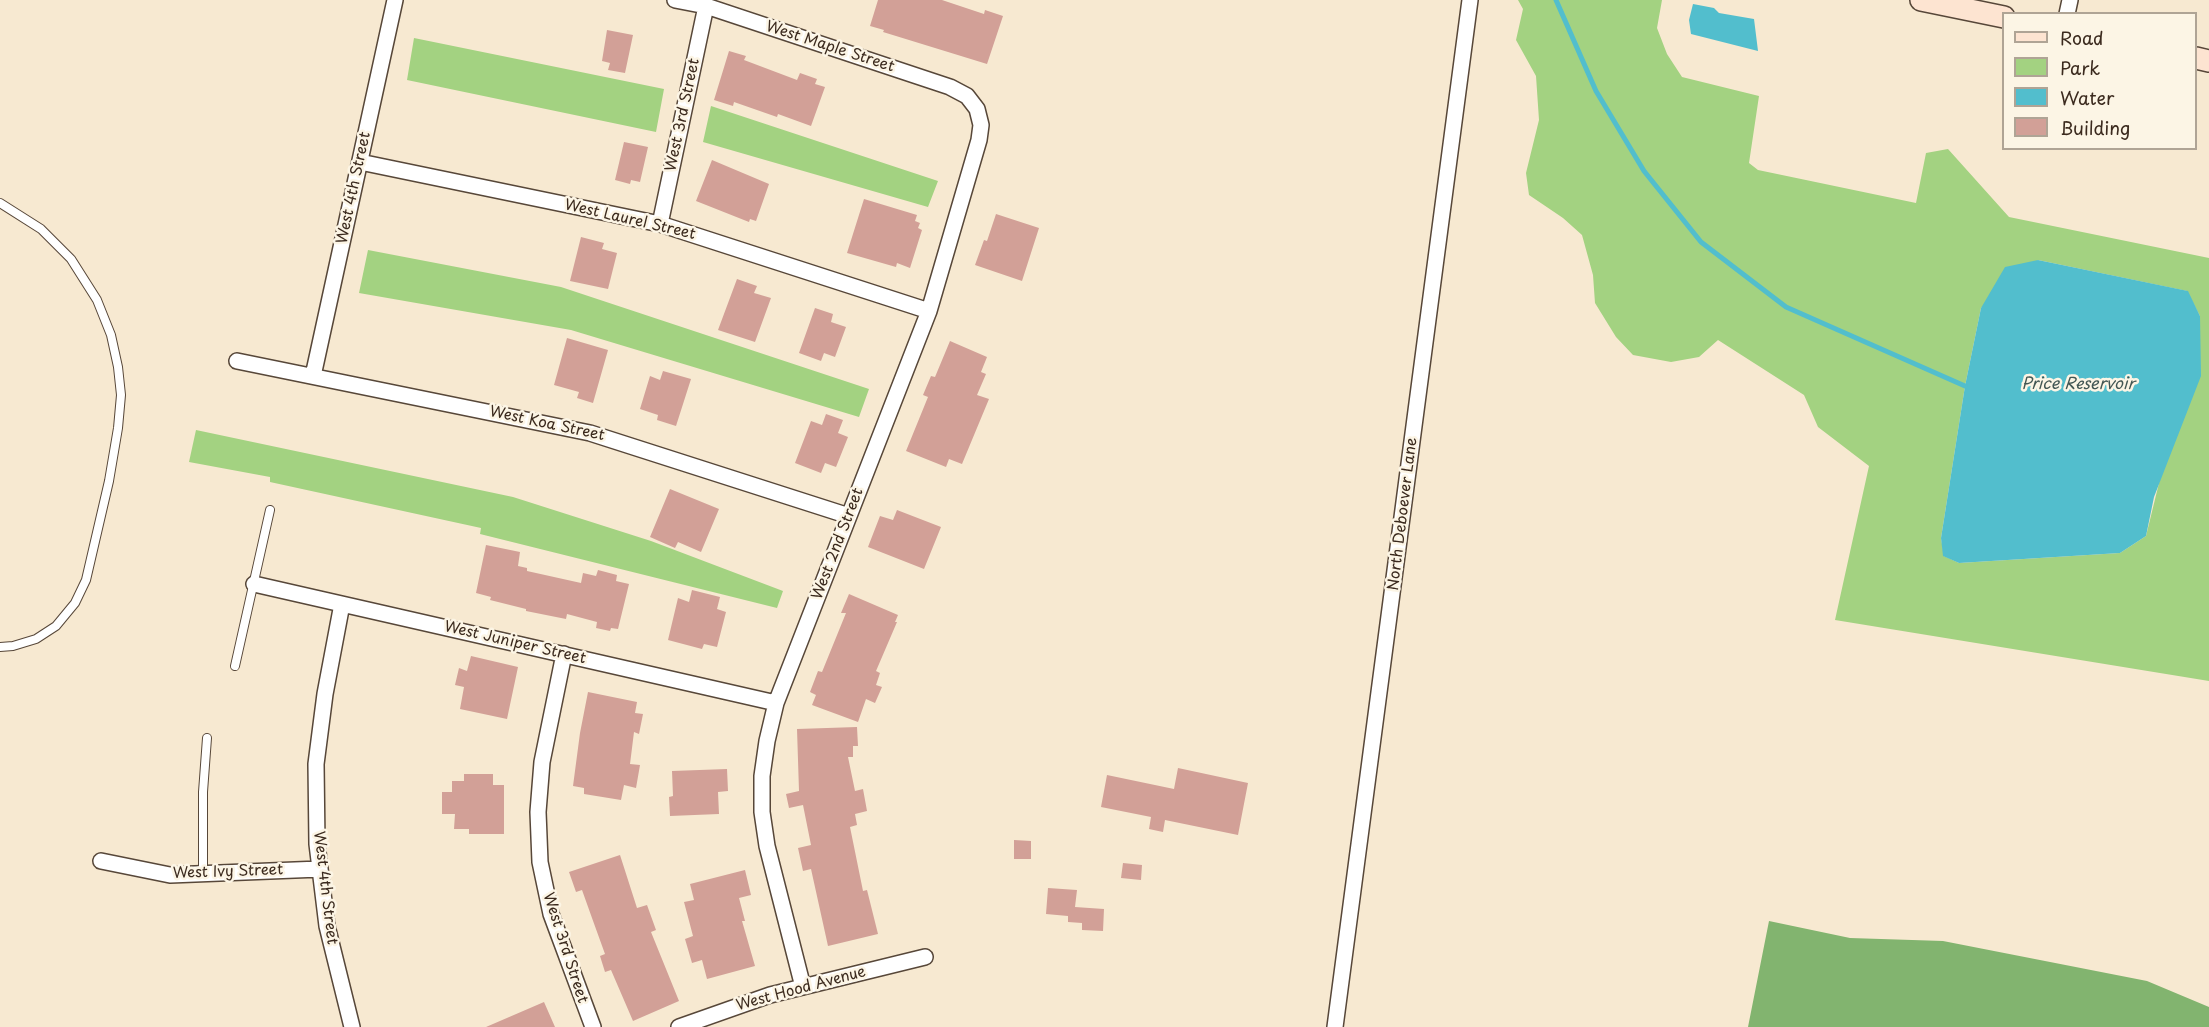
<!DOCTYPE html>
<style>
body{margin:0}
#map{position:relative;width:2209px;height:1027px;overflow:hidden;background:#f7e9d1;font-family:"Playpen Sans",sans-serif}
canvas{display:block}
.legend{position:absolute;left:2002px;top:12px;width:195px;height:138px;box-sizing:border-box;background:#fcf5e5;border:2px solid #afa495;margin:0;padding:8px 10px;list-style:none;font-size:18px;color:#3b2a1e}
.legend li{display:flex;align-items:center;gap:12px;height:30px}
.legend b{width:30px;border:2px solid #afa495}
</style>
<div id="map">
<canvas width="2209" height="1027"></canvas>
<ul class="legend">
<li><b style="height:8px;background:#fde4d1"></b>Road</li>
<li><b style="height:16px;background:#a3d281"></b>Park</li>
<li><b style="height:16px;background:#52becd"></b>Water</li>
<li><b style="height:16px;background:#d2a097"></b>Building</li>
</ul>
</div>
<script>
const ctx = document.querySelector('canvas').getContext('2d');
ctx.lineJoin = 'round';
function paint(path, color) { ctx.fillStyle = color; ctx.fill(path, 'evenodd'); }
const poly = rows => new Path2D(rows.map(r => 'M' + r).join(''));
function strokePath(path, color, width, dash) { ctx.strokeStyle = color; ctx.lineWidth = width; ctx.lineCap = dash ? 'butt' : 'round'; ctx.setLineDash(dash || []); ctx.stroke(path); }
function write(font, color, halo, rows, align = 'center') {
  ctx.font = font + ' "Playpen Sans",sans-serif'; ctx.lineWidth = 5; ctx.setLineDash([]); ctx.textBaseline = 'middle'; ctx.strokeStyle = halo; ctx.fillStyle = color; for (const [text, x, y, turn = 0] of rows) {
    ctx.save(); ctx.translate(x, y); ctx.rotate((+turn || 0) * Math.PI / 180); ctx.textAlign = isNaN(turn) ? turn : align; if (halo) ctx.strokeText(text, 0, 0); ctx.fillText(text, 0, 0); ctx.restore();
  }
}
paint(poly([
 [1518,0,1662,0,1657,28,1667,54,1682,77,1759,96,1749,163,1758,170,1916,203,1926,153,1948,149,2009,217,2209,258,2209,681,1835,620,1869,466,1818,427,1804,395,1718,340,1699,357,1671,362,1633,355,1616,337,1595,303,1593,275,1582,235,1563,218,1529,195,1526,173,1539,120,1536,76,1516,40,1523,9],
 [2038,260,2187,291,2200,316,2146,536,2120,553,1959,563,1944,556,1941,538,1965,386,1981,308],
 [414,38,664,89,656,132,407,80],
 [711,106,938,181,928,207,703,142],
 [368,250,561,287,869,389,859,417,571,330,359,293],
 [196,430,513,497,651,541,783,591,777,608,480,534,481,528,270,482,270,477,189,462]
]), '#a3d281');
paint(poly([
 [1769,921,1850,938,1943,941,2147,981,2209,1007,2209,1027,1748,1027]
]), '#82b46f');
paint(poly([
 [1693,4,1714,8,1719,13,1754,19,1758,51,1691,34,1689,20],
 [2038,260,2188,291,2200,316,2201,376,2154,497,2146,536,2120,553,1959,563,1943,556,1941,538,1965,386,1981,308,2005,267]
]), '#52becd');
strokePath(poly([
 [1556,0,1596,91,1644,171,1701,242,1786,307,1965,386]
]), '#52becd', 5);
paint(poly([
 [878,0,942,0,984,14,985,10,1003,16,987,64,883,32,884,30,870,26],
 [607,30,633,35,625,73,608,70,610,63,602,61],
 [729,51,746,56,744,60,797,80,800,73,817,79,815,84,825,87,811,126,778,114,777,117,734,102,733,106,714,100],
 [624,142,648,147,640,182,631,180,630,184,615,180],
 [712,160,769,184,756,221,750,219,749,222,696,201],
 [864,199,917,215,915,221,920,223,918,228,922,230,910,268,897,263,896,267,847,253],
 [996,214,1039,228,1022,281,975,265,984,240,987,241],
 [581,237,604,243,602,249,617,253,608,289,570,281],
 [737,279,757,286,754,293,771,298,755,342,718,330],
 [815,308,833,314,831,322,846,327,835,357,824,353,821,361,799,353],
 [567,338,608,350,593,403,577,398,579,392,554,385],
 [950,341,987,357,981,372,986,374,977,395,989,399,962,464,949,459,946,467,906,451,928,397,923,395,931,376,935,377],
 [663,371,691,379,676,426,657,420,658,415,640,409,650,376,660,380],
 [826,414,843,420,838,433,848,437,836,467,825,463,821,473,795,463,811,421,822,425],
 [670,489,719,509,701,552,678,542,675,548,650,537],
 [897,510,941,527,924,569,868,547,880,516,893,520],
 [486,545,520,552,518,566,527,568,527,571,581,583,583,573,596,576,598,570,617,575,616,581,629,584,618,629,611,628,610,631,596,628,597,622,567,614,566,619,526,611,526,609,490,600,491,597,476,593],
 [692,590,720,597,717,609,726,612,717,647,704,644,702,649,668,640,678,598,689,602],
 [849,594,898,615,895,622,897,622,876,671,880,673,876,685,882,687,875,703,866,699,858,722,812,705,816,695,810,692,818,671,822,672,846,613,841,613],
 [471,656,518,667,507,719,460,709,464,687,455,685,459,668,467,671],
 [588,692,637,702,635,713,643,714,639,734,634,732,630,764,640,765,636,788,624,785,621,800,584,794,584,788,573,786,580,733],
 [857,727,858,746,853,746,853,757,848,757,855,791,863,789,867,811,855,814,857,825,850,827,863,891,867,890,878,934,828,946,811,869,803,871,798,848,811,845,803,805,789,808,786,794,799,791,797,729],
 [1178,768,1248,783,1238,835,1165,820,1163,832,1149,829,1151,817,1101,807,1107,775,1174,789],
 [727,769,728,791,718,792,719,814,670,816,669,797,673,796,672,771],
 [464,774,493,774,493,785,504,785,504,834,469,834,469,829,454,829,455,814,442,814,442,792,452,792,452,781,464,781],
 [1014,840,1031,841,1031,859,1014,859],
 [620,855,637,908,647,905,656,930,651,932,679,1001,633,1021,611,970,605,972,600,956,605,954,592,918,582,890,576,892,569,872],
 [1123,863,1142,865,1141,880,1121,878],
 [745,870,751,895,739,898,745,921,742,921,755,966,707,979,702,960,692,963,685,939,693,936,684,902,694,900,690,884],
 [1048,888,1077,890,1075,907,1104,909,1103,931,1082,930,1082,923,1068,922,1068,916,1046,914],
 [544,1002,555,1027,486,1027]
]), '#d2a097');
const lane = poly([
 [0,203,41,229,71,259,97,300,111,335,118,367,121,395,118,428,109,481,86,580,75,603,56,626,36,639,13,646,0,647],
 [235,666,270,510],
 [203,874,203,792,207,738]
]);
const street = poly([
 [675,0,706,6,950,87,967,96,977,109,981,125,979,140,929,311,776,703,767,741,762,776,762,812,767,846,803,987],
 [2067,14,2070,0],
 [360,162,660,224,929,311],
 [660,224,706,6],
 [237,361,590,433,849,516],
 [313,376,395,0],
 [254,584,776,703],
 [342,604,325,694,316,764,317,844,327,926,352,1027],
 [564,654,542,762,538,812,540,862,551,914,593,1027],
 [101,861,170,875,320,869],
 [679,1027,770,995,925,957],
 [1335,1027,1470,0]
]);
const secondary = poly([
 [1921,0,2004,17],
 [2196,58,2209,61]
]);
strokePath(lane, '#574739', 10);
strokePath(street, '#574739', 18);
strokePath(secondary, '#574739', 24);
strokePath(lane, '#fff', 8);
strokePath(street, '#fff', 15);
strokePath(secondary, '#fde4d1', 21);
write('15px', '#3b2a1e', '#fcf5e5', [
 ["West Maple Street",830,47,18],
 ["West 3rd Street",683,115,-78],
 ["West 4th Street",354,188,-78],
 ["West Laurel Street",630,220,13],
 ["West Koa Street",547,424,12],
 ["North Deboever Lane",1403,514,-83],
 ["West 2nd Street",838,544,-69],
 ["West Juniper Street",515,643,13],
 ["West Ivy Street",228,872,-2],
 ["West 4th Street",325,888,83],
 ["West 3rd Street",565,948,72],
 ["West Hood Avenue",801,989,-15]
]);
write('italic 16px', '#425653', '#fcf5e5', [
 ["Price Reservoir",2078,385]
]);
</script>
